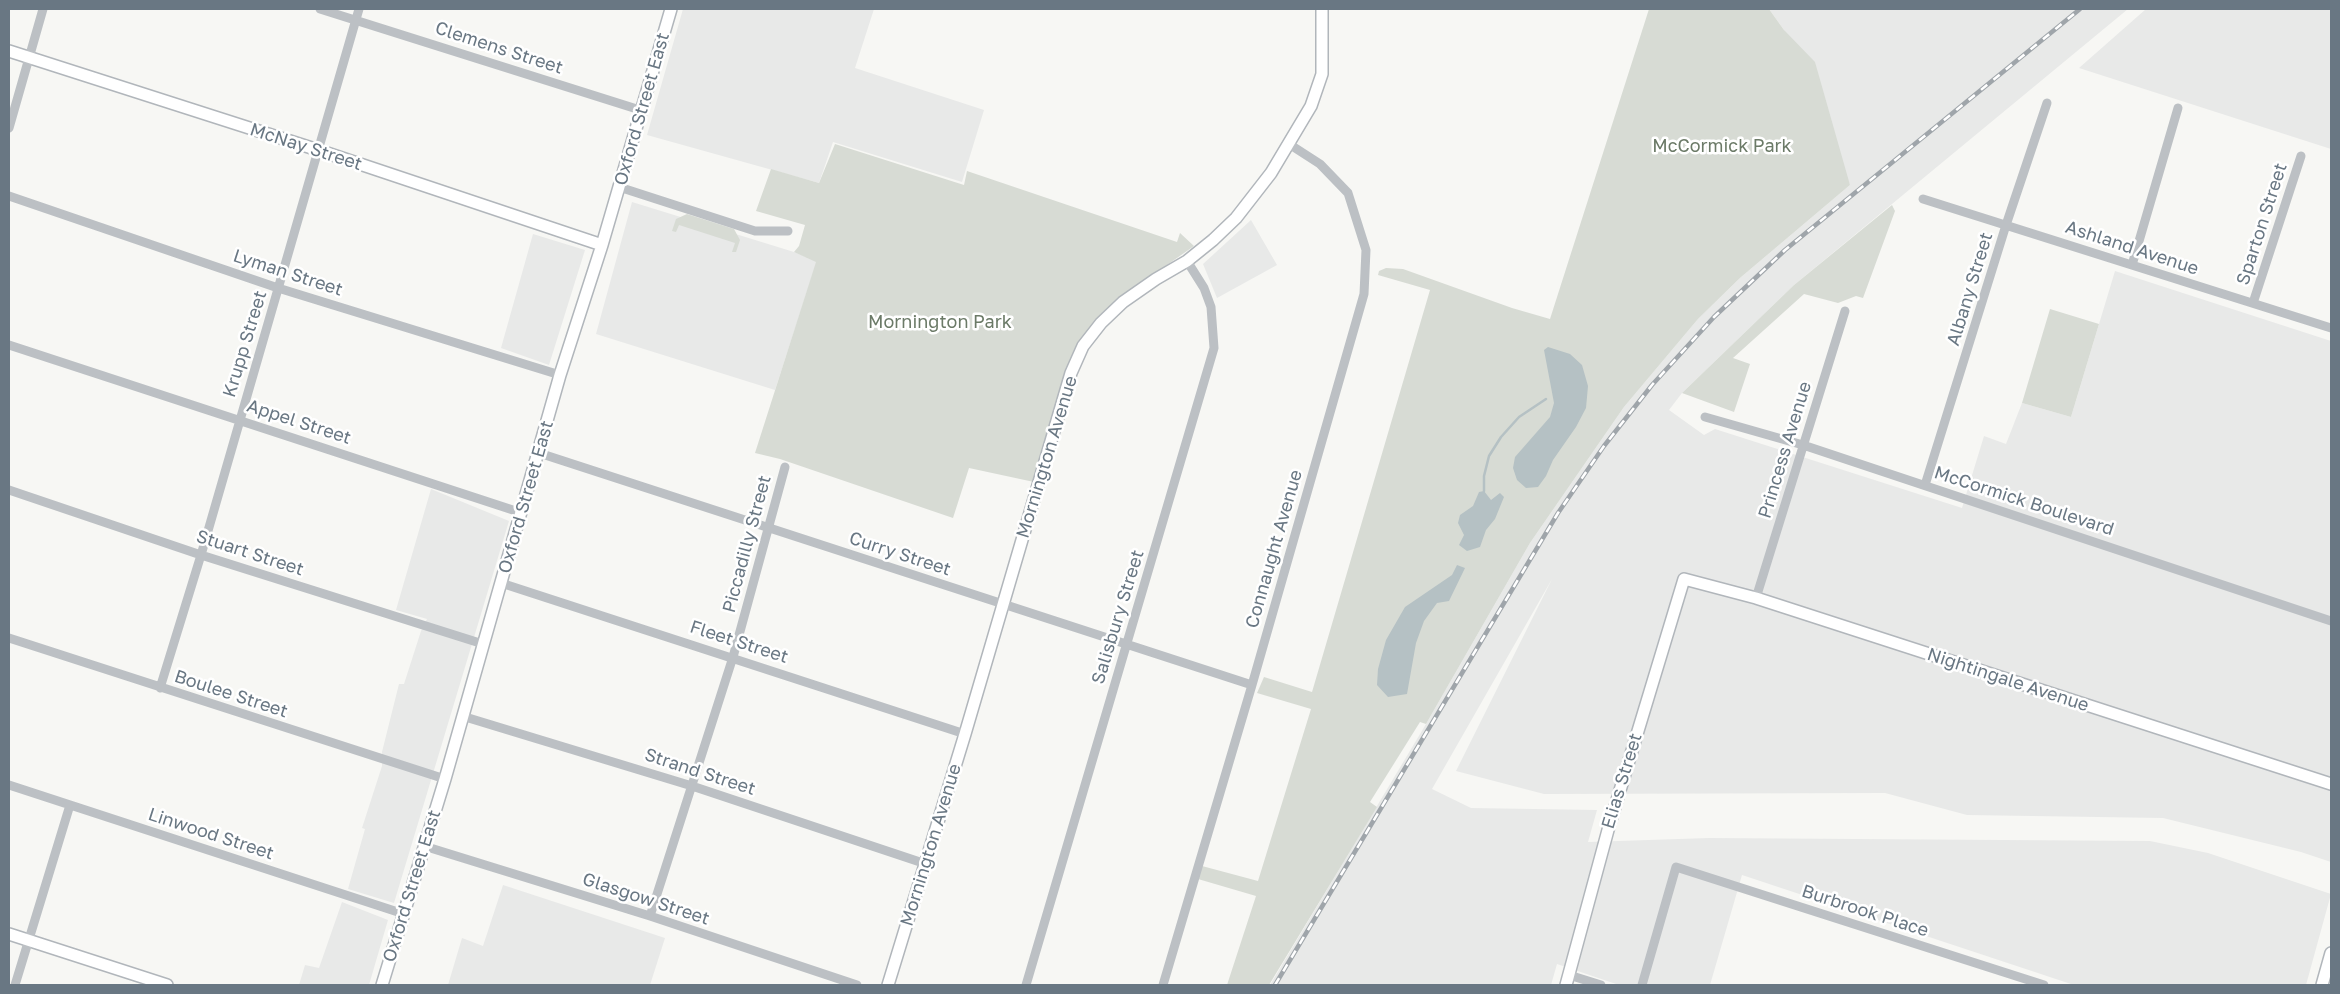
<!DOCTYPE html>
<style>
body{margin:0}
#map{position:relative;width:2340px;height:994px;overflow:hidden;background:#f7f7f4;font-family:"Golos Text",sans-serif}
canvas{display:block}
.frame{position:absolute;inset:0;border:10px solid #697783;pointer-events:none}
</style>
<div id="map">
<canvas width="2340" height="994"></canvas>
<div class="frame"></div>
</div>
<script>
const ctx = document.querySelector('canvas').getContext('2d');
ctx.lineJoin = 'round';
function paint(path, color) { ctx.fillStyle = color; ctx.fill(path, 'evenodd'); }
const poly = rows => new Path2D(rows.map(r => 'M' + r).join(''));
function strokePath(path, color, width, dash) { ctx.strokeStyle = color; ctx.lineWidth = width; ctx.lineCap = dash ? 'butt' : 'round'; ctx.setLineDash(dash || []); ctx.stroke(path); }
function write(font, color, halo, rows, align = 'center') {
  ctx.font = font + ' "Golos Text",sans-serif'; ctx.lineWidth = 5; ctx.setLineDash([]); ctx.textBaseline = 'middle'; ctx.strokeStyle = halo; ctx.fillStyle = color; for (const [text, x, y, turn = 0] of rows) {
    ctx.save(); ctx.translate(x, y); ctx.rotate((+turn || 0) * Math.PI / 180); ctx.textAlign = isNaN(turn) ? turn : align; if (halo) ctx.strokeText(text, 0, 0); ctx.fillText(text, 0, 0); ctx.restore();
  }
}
paint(poly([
 [683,9,874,9,855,68,984,110,962,182,833,142,819,183,647,135],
 [1769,9,2128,9,1794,285,1682,393,1669,410,1704,435,1715,429,1962,508,1984,436,2006,444,2022,403,2071,417,2115,271,2331,341,2331,862,2301,852,2163,818,1967,815,1885,793,1544,794,1456,771,1552,579,1432,789,1471,808,1597,810,1588,842,1709,838,2150,841,2208,853,2331,894,2306,985,2074,985,1742,875,1710,985,1619,985,1557,964,1551,985,1270,985,1426,724,1530,543,1624,407,1698,319,1740,278,1850,185,1784,30],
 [2146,9,2331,9,2331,149,2079,68],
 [632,202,794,252,817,261,775,390,596,334],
 [1251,220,1277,265,1217,298,1203,264],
 [533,234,585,250,549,365,501,348],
 [431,489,509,521,394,903,348,889,365,829,362,828,382,766,382,752,399,684,404,684,421,631,427,619,396,610],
 [503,885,665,938,650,985,448,985,462,938,483,946],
 [342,902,388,920,369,985,299,985,305,965,319,968]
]), '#e8e9e8');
paint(poly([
 [1649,9,1769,9,1784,30,1815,62,1850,185,1740,278,1698,319,1624,407,1530,543,1426,724,1420,722,1370,802,1377,807,1269,985,1227,985,1256,896,1198,879,1202,866,1258,881,1311,709,1257,693,1264,677,1312,692,1430,290,1378,275,1379,271,1386,268,1403,269,1512,308,1550,319],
 [835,144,964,185,967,171,1177,242,1180,233,1194,246,1117,300,1101,314,1085,335,1064,377,1034,482,969,468,953,518,780,459,755,453,816,262,794,252,799,246,805,225,756,211,771,169,819,183],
 [1892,205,1895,211,1863,298,1856,296,1838,303,1804,294,1733,358,1750,364,1734,412,1682,393,1794,285],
 [687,214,734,229,740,240,736,252,732,252,735,243,679,225,676,232,672,231,676,219],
 [2050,309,2099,324,2071,417,2022,403]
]), '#d7dbd4');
paint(poly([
 [1548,347,1570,354,1582,365,1588,386,1586,408,1576,427,1553,460,1546,476,1538,487,1526,488,1517,480,1513,468,1515,457,1550,417,1554,403,1544,350],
 [1484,491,1491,500,1500,493,1504,497,1495,519,1486,530,1480,547,1467,551,1459,545,1464,535,1458,523,1460,515,1473,506,1479,492],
 [1457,565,1465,568,1449,601,1437,603,1424,621,1416,643,1407,694,1388,697,1377,685,1378,669,1386,640,1405,607,1452,575]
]), '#b5c1c4');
strokePath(poly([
 [1484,491,1484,476,1489,456,1501,437,1519,417,1546,399]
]), '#b5c1c4', 2.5);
const secondary = poly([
 [9,51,318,150,602,245],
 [9,934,167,985],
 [382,985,445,779,560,375,602,245,671,9],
 [888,985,965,734,1071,373,1083,346,1101,323,1123,302,1156,279,1187,261,1213,240,1236,218,1271,173,1311,106,1322,74,1322,9],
 [1566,985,1608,830,1684,579,1756,598,2331,784],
 [2322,985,2331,953]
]);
strokePath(secondary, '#b1b6bb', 14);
strokePath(poly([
 [320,9,640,110],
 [9,128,43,9],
 [619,187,755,231,788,231],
 [9,196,278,288,560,375],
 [1923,199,2331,328],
 [2132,265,2178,108],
 [2253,303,2301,156],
 [9,345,522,513],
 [1705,417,1803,445,2331,621],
 [539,453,1252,685],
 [1925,485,2006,225,2047,103],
 [9,490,201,555,483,644],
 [501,583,965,734],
 [1756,598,1845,311],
 [9,638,445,779],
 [160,688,201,555,359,9],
 [462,716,692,786,926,864],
 [9,785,404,914],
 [424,846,650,916,857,985],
 [650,916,733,657,785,467],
 [1569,975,1601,985],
 [15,985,70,805],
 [1026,985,1214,348,1211,307,1204,288,1187,261],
 [1163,985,1252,685,1364,294,1366,250,1348,193,1320,164,1289,144],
 [1642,985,1676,867,2044,985]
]), '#bcc0c4', 9);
strokePath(secondary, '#fff', 11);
const rail = poly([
 [1275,985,1558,513,1604,446,1652,385,1714,317,1785,250,2080,9]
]);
strokePath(rail, '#9fa5aa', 4.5);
strokePath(rail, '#fff', 2.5, [8]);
write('18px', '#697783', '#fff', [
 ["Clemens Street",499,48,18],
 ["Oxford Street East",642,109,-74],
 ["McNay Street",306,147,18],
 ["Sparton Street",2262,224,-72],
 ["Ashland Avenue",2132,248,18],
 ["Lyman Street",288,273,18],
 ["Albany Street",1970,289,-73],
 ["Krupp Street",245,344,-73],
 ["Appel Street",299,422,18],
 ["Princess Avenue",1785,450,-73],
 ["Mornington Avenue",1047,457,-73],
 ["Oxford Street East",526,497,-74],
 ["McCormick Boulevard",2024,501,18],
 ["Piccadilly Street",747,544,-75],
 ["Connaught Avenue",1274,549,-74],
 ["Stuart Street",250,553,18],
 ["Curry Street",900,554,18],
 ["Salisbury Street",1118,617,-73],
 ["Fleet Street",739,642,18],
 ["Nightingale Avenue",2008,680,18],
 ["Boulee Street",231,694,18],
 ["Strand Street",700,772,18],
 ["Elias Street",1622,781,-73],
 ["Linwood Street",211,834,18],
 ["Mornington Avenue",931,845,-73],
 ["Oxford Street East",412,886,-73],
 ["Glasgow Street",646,899,18],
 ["Burbrook Place",1865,911,18]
]);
write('18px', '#6b7a67', '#fff', [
 ["McCormick Park",1722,146],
 ["Mornington Park",940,322]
]);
</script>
